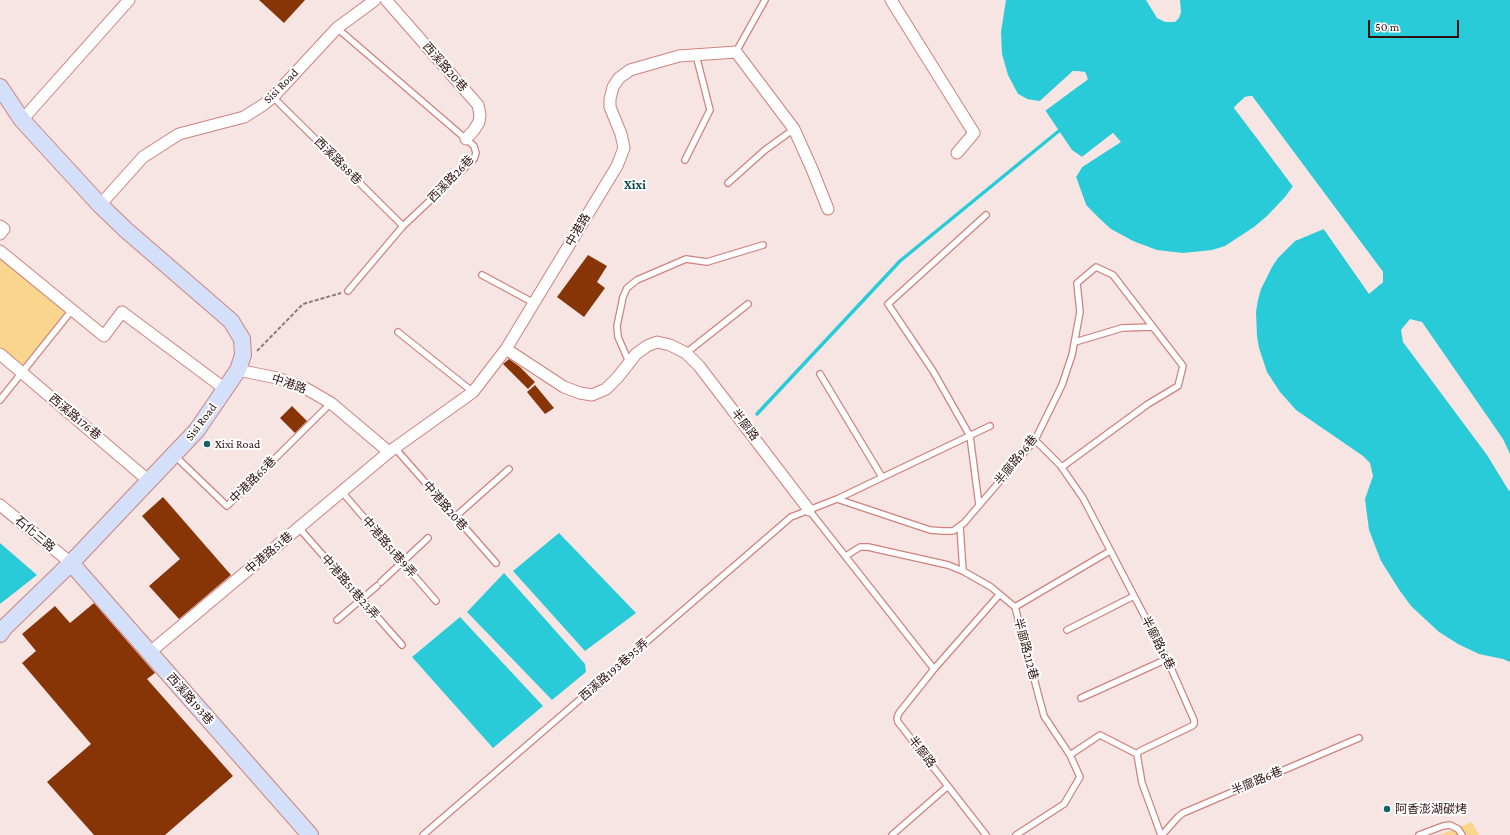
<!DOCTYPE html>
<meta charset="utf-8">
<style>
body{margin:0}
#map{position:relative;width:1510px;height:835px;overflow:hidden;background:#f7e5e4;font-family:"Crimson Pro",serif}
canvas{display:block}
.scale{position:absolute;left:1368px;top:20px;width:91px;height:18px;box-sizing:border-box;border:2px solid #2e1110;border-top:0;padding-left:5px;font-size:12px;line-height:14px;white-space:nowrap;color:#2e1110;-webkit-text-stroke:3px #fff;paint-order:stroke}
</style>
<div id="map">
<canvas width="1510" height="835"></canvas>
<div class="scale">50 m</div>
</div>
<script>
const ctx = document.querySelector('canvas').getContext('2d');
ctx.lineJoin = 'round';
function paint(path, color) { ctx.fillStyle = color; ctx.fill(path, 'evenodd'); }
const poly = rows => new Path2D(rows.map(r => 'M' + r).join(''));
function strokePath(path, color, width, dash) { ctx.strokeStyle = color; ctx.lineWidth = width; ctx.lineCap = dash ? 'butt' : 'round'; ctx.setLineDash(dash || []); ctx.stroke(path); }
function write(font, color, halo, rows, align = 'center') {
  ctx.font = font + ' "Crimson Pro","Noto Sans TC",serif'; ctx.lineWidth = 4; ctx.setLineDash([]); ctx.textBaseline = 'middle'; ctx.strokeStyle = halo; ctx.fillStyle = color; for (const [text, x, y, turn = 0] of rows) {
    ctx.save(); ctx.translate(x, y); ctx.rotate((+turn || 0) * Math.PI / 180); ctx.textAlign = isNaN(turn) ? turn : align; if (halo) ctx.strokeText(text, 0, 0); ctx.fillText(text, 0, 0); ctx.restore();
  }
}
paint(poly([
 [0,255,68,311,22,367,0,348],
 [1472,822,1479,835,1439,835]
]), '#f9d58d');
paint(poly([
 [1006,0,1146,0,1157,18,1165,22,1175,22,1179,18,1181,12,1180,0,1510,0,1510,454,1503,439,1422,322,1410,319,1401,330,1403,342,1487,455,1509,491,1510,490,1510,662,1503,659,1479,654,1458,644,1439,632,1411,606,1400,591,1381,561,1369,530,1365,499,1373,476,1370,463,1363,456,1296,410,1280,392,1267,372,1259,348,1257,336,1256,312,1258,300,1261,289,1272,267,1278,258,1295,241,1324,229,1369,293,1383,282,1383,272,1252,96,1245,97,1234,108,1293,186,1285,197,1267,216,1254,227,1225,246,1212,250,1183,253,1157,250,1133,241,1111,229,1094,214,1086,205,1076,177,1082,167,1120,142,1113,133,1082,157,1072,150,1045,110,1087,80,1085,72,1073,71,1040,101,1031,101,1018,94,1008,75,1002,54,1001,32],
 [559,533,636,613,585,651,513,571],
 [0,543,37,575,0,604],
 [504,573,585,664,586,672,552,700,467,612],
 [460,617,543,706,493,748,412,657]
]), '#29cbd8');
paint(poly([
 [1073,71,1085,72,1088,79,1045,111,1071,150,1082,157,1113,133,1121,142,1082,167,1076,177,1086,205,1114,233,1101,223,1085,206,1074,177,1081,165,1118,141,1113,136,1081,159,1070,152,1043,111,1044,109,1085,79,1083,74,1074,73,1041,103,1030,103,1020,99,1016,95,1011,86,1012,85,1018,94,1026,99,1040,101],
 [1252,96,1383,272,1383,282,1369,294,1323,228,1325,228,1369,291,1381,281,1381,272,1251,98,1246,99,1237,108,1295,185,1294,188,1234,107,1245,97]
]), '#f7e5e4');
strokePath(poly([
 [757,414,900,261,1060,130]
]), '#29cbd8', 3.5);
paint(poly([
 [259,0,305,0,284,23],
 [588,255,607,266,597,282,605,288,584,317,557,297],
 [509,359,520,367,535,382,528,389,503,364],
 [535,385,554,408,545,414,527,392],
 [292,406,307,421,295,433,280,418],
 [163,497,231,575,179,619,149,586,180,559,142,516],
 [94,603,155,673,147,679,233,776,165,835,94,835,47,782,91,744,22,663,36,651,22,634,55,606,70,623]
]), '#873506');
const lane = poly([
 [337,28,474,146,476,153,474,159,403,226,348,291],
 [736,52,765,0],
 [273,97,403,226],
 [685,160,710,110,696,55],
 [728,183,765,150,794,129],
 [482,275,534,303],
 [398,332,473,392],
 [1075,342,1122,328,1152,327],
 [686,353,748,304],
 [629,362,618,337,617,326,623,297,627,288,637,280,686,259,707,262,763,245],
 [820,374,882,477],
 [0,400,72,310],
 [1035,440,1060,465,1083,498,1167,659,1194,720,1194,724,1192,726,1140,751,1137,754],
 [395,448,496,563],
 [174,455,227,506,331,403],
 [342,492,436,601],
 [837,499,930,530,943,531,953,531,964,523,1035,440,1062,385,1072,355,1080,312,1077,283,1096,267,1113,275,1183,366,1178,386,1148,404,1062,467],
 [979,505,970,436,933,371,888,304,986,215],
 [809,510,934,669],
 [455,517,509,469],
 [960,526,963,571],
 [299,528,402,645],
 [846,556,860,547,868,547,948,565,963,571,991,587,1015,607,1044,716,1070,755,1080,777,1064,804,1016,835],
 [381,582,428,538],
 [1015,607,1110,551],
 [337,620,377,586],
 [1067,630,1134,596],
 [1081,698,1167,659],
 [1137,754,1142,783,1161,835],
 [1070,755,1100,735,1137,754],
 [423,835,791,517,837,499,990,426],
 [892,835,948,786],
 [986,835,898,722,897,718,899,713,934,669,999,595],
 [1162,835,1178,817,1183,813,1359,738],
 [1419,835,1443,826,1450,825,1458,829,1462,835]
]);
const street = poly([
 [386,0,478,105,480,115,479,122,474,130,466,139],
 [891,0,974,133,957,153],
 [22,120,129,0],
 [100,205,143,157,179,134,244,117,263,105,273,97,337,28,375,0],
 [0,226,4,229,0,234],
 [0,251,104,336,122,312,225,389],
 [506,349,564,387,580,393,592,395,606,389,618,377,636,354,647,346,657,342,670,345,686,353,699,366,809,510],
 [0,354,149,481],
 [238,370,277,378,305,388,331,403,389,452],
 [0,505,71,563],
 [149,653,389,452,473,392,506,349,617,166,624,148,621,134,610,107,610,99,613,87,619,78,630,70,679,56,736,52,794,129,812,169,828,209]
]);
const secondary = poly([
 [0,87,22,120,100,205,126,230,231,321,242,339,243,355,238,370,197,430,71,563,4,628,0,634],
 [71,563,310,835]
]);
strokePath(lane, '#cf827d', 8);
strokePath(street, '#cf827d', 13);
strokePath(secondary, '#cf827d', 18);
strokePath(poly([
 [257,351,303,304,341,293]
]), '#927a79', 2, [4, 2]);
strokePath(lane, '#fff', 5.5);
strokePath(street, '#fff', 11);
strokePath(secondary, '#d4e0fa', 16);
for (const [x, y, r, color] of [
 [207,444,4,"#15646a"],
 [1387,809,4,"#15646a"]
]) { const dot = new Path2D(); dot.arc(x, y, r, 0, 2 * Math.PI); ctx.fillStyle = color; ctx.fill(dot); strokePath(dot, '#fff', 1.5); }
write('12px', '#2e1110', '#fff', [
 ["西溪路20巷",445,67,49],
 ["Sisi Road",281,86,-45],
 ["西溪路88巷",338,161,45],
 ["西溪路26巷",451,179,-46],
 ["中港路",578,230,-59],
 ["中港路",289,384,19],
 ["西溪路176巷",75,417,40],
 ["Sisi Road",201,422,-53],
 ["半廍路",745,425,52],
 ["半廍路96巷",1016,460,-51],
 ["中港路65巷",253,480,-45],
 ["中港路20巷",445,506,49],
 ["石化三路",35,534,40],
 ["中港路51巷9弄",389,547,49],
 ["中港路51巷",269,553,-40],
 ["中港路51巷23弄",350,587,49],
 ["半廍路16巷",1158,643,63],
 ["半廍路212巷",1026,649,75],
 ["西溪路193巷95弄",614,670,-41],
 ["西溪路193巷",190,699,49],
 ["半廍路",922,752,52],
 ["半廍路6巷",1257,781,-23]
]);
write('12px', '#2e1110', '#fff', [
 ["Xixi Road",215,444],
 ["阿香澎湖碳烤",1395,809]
], 'left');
write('bold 13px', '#08494f', '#fff', [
 ["Xixi",635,185]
]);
</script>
